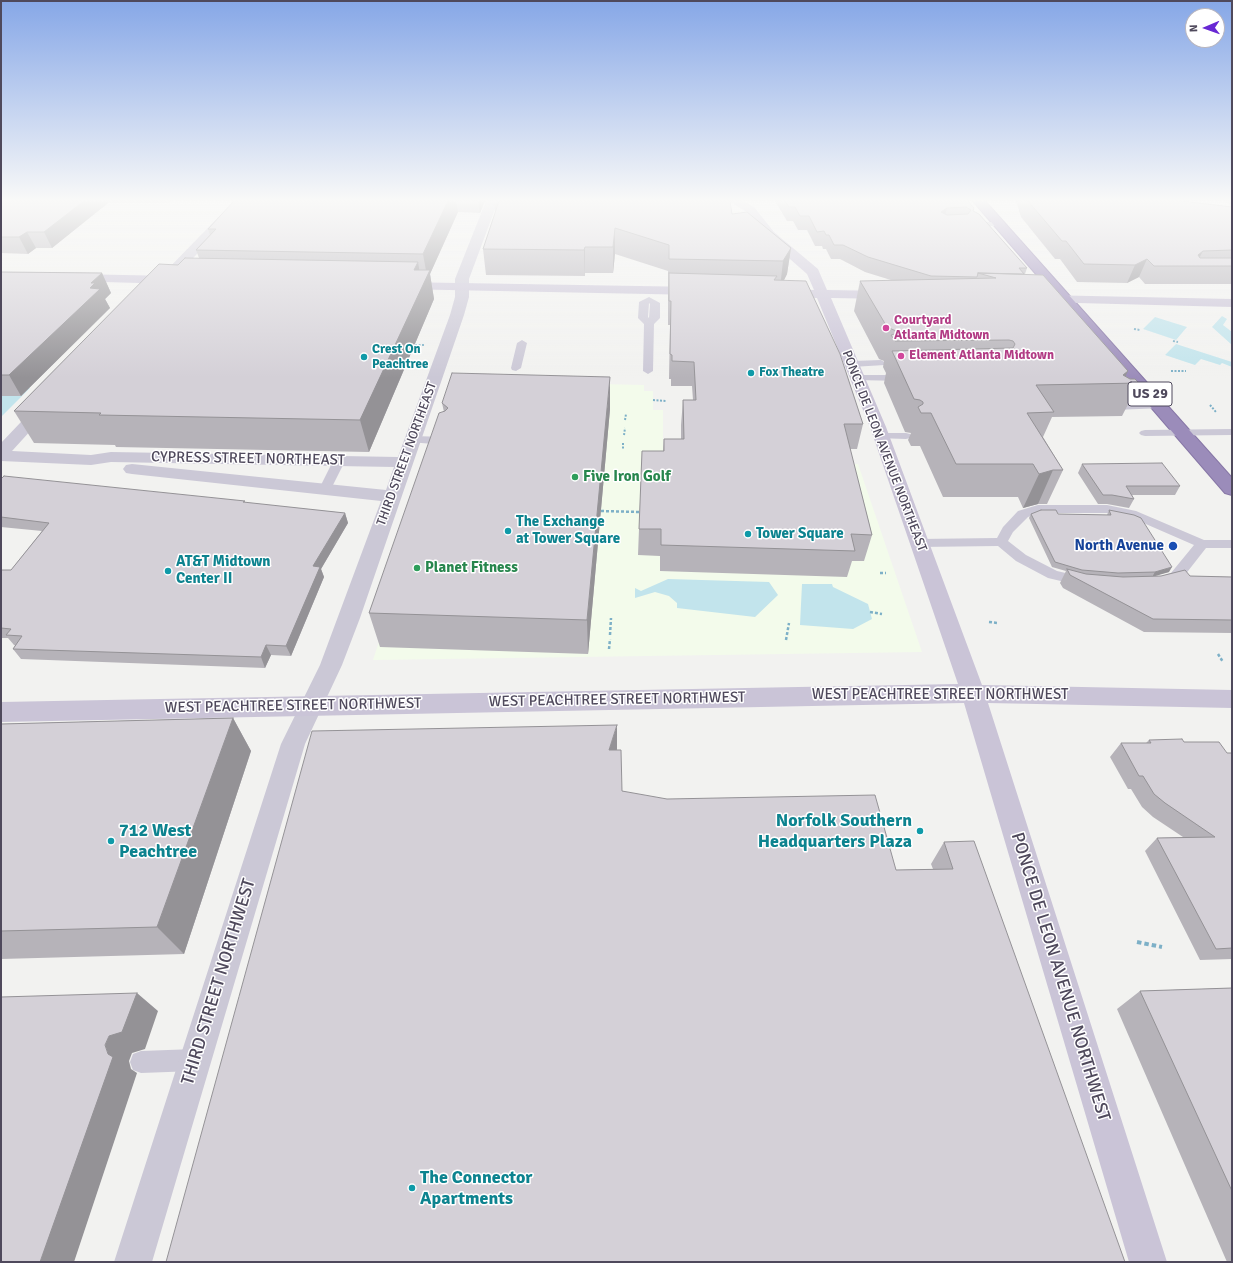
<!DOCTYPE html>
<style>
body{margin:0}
#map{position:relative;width:1233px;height:1263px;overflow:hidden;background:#f2f2f0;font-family:Signika,sans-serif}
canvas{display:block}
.frame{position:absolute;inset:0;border:2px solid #4f495c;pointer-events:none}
.north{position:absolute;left:1185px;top:8px;width:40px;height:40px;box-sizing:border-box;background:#fff;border:1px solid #b9b6be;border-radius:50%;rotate:268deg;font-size:11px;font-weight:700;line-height:16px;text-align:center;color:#4f495c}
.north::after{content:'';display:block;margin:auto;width:14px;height:18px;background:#6828d4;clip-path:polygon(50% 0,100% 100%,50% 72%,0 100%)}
</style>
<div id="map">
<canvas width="1233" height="1263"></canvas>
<div class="frame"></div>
<div class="north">N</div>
</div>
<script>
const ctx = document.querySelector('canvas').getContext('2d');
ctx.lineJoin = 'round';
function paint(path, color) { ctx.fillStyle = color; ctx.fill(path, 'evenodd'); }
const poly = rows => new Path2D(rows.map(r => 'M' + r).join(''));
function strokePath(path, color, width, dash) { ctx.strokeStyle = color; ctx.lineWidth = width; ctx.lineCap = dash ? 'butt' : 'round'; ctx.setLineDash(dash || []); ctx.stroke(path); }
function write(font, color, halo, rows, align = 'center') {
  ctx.font = font + ' Signika,sans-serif'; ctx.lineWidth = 3; ctx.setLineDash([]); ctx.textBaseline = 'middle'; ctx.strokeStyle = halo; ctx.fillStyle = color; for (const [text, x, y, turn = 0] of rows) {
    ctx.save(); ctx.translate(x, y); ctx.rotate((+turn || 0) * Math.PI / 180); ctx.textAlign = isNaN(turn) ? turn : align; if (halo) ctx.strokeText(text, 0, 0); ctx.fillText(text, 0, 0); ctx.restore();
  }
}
paint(poly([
 [464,381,644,385,644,391,653,391,653,410,663,410,663,458,858,464,922,652,373,660]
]), '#f3fbeb');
paint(poly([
 [1222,316,1227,319,1223,325,1232,332,1232,345,1212,327],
 [1155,317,1187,327,1176,340,1143,329],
 [1176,344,1232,362,1232,367,1222,363,1220,365,1201,359,1195,365,1165,355],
 [18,387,30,388,1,417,1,396],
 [668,579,769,582,778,595,755,617,677,608,677,603,669,596,655,592,635,598,635,588,641,591],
 [802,584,832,584,833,587,868,604,872,619,853,629,800,625]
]), '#c2e4ec');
const highway = poly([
 [973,201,985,201,1232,478,1232,495,1225,493,973,201]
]);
strokePath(highway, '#8777a6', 2);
strokePath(poly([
 [1134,329,1140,330],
 [1173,341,1178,342],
 [415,345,424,345],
 [1171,371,1186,371],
 [653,400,666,401],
 [1210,405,1216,412],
 [625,420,626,414],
 [624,435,625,428],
 [623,443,623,450]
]), '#7db0c7', 2, [2, 1.5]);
strokePath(poly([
 [601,511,640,512],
 [880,573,886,573],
 [870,612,882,614],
 [989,622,998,623],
 [610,635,611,618],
 [786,640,789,623],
 [609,649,610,639],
 [1218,654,1223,662]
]), '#7db0c7', 2.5, [3, 2]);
strokePath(poly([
 [1137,942,1162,947]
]), '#7db0c7', 4, [4.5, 3]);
paint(poly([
 [1226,201,1232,201,1232,204,1227,203,1226,201],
 [971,222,1000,222,1004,224,1000,226,974,226,970,224,971,222],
 [649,297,660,303,660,318,654,324,653,371,648,374,643,371,644,324,638,318,639,302,649,297],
 [649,303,650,304,649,318,648,317,649,303],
 [522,340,527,343,521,368,516,371,512,370,511,368,517,343,522,340],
 [881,360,886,363,885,365,852,367,847,364,852,361,881,360],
 [858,375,905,375,910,378,905,381,854,380,853,378,854,376,858,375],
 [1160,403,1164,404,1166,406,1164,408,1114,410,1108,407,1114,404,1160,403],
 [1232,429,1231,435,1145,436,1141,435,1139,433,1141,431,1145,430,1232,429],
 [881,433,906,433,910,434,912,436,910,438,906,439,877,438,875,436,877,434,881,433],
 [413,436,446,437,450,439,452,441,450,443,446,445,409,442,407,440,409,438,413,436],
 [339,457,343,458,345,461,331,489,329,492,321,492,319,489,333,461,335,458,339,457],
 [1038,505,1107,505,1136,511,1204,540,1232,540,1232,548,1206,548,1181,580,1163,585,1158,583,1156,580,1158,577,1171,573,1194,545,1132,518,1107,513,1039,513,1028,517,1013,532,1008,541,1026,555,1057,571,1087,578,1089,581,1087,584,1082,586,1048,578,1016,561,998,546,919,547,914,546,912,543,914,540,919,539,997,538,1003,527,1018,511,1038,505],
 [195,1049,203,1052,206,1060,203,1068,195,1071,141,1073,133,1070,130,1062,133,1054,141,1051,195,1049]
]), '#cbc8d6');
paint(poly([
 [234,201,246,201,170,283,160,283,158,280,160,277,234,201],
 [486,201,498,201,469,279,469,297,464,315,360,618,342,665,305,744,152,1262,114,1262,281,744,320,665,381,501,132,474,126,473,123,469,126,465,132,464,386,490,394,467,111,462,91,465,1,461,1,443,39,403,45,401,51,403,53,406,12,451,91,455,111,452,398,457,450,315,455,297,455,279,486,201]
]), '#cbc8d6');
paint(poly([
 [731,201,744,201,755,208,774,232,818,269,827,290,888,291,893,292,895,295,893,298,888,299,831,298,886,427,982,685,1232,690,1232,708,988,703,1167,1262,1129,1262,964,703,1,722,1,702,958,684,870,427,817,298,782,297,777,296,775,293,777,290,782,289,814,290,807,274,766,238,747,212,732,203,731,201],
 [74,274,174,276,179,277,181,280,179,283,174,284,69,281,67,278,69,275,74,274],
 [402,282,698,287,703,288,705,291,703,294,698,295,397,289,395,286,397,283,402,282],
 [1044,295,1232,299,1232,307,1039,302,1037,299,1039,296,1044,295]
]), '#cac4d7');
paint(highway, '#9b8cba');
paint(poly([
 [1,201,172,201,169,203,108,203,52,248,36,248,28,254,1,253],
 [234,201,485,201,480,213,458,212,430,274,434,299,369,452,116,447,115,445,34,443,14,411,178,265,199,258,196,250,210,235,208,229],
 [494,201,730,201,732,214,791,248,787,274,784,280,863,424,857,449,850,449,872,535,864,561,852,561,847,577,660,571,660,556,638,555,639,529,663,451,664,439,681,439,681,425,683,400,693,400,692,386,671,386,671,379,669,379,670,325,668,325,668,271,615,254,613,273,585,273,585,276,486,275,483,249,495,212],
 [775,201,968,201,973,211,1027,268,1025,274,1125,376,1139,383,1122,416,1052,417,1043,437,1063,470,1047,504,1038,504,1023,508,1018,497,943,497,920,446,911,446,908,440,911,433,905,432,884,383,886,373,883,367,884,361,879,359,854,311,860,281,894,281,865,272,840,259,831,259,826,249,823,249,822,246,815,246,807,230,798,230,793,221,787,221],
 [1016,201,1181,201,1232,207,1232,284,1145,284,1139,277,1127,283,1077,282,1060,259,1055,259,1021,217],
 [1,272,102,273,111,293,105,299,110,308,21,396,1,396],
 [442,403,610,409,588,654,380,647,369,613,444,412],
 [1082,464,1180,486,1175,495,1132,495,1134,499,1129,508,1107,504,1098,504,1078,473],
 [1,479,246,503,345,513,348,523,321,569,324,577,291,656,271,655,265,668,21,659,13,649,15,645,14,645,8,638,1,638,1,570,11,570,42,531,1,527],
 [1109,510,1169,572,1152,576,1190,576,1232,577,1232,633,1144,632,1063,588,1060,583,1066,571,1052,567,1029,518,1031,514,1058,514,1107,515],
 [233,718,251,751,184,954,1,959,1,724],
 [312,731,617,749,617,750,622,791,896,870,933,869,931,864,944,842,1125,1262],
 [1149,740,1184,742,1227,753,1232,753,1232,959,1200,960,1145,851,1157,838,1183,837,1153,817,1142,807,1131,789,1128,789,1110,757,1121,743,1146,743],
 [1232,988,1232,1262,1227,1262,1117,1009,1140,991]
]), '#b6b3b9');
paint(poly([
 [84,201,107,201,108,203,52,248,44,232],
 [448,201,456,201,458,212,430,274,434,299,369,452,360,420,414,270,418,262,422,286,427,276,423,254],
 [478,201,485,201,480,213],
 [947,208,943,222,941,212],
 [615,228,615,254,613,273,613,247],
 [27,232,36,248,28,254,19,237],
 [585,247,585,276,584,250],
 [791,248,787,274,780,288,783,261],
 [1203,251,1195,266,1198,255],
 [1147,259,1139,277,1127,283,1135,265],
 [102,273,111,293,105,299,110,308,21,396,9,375,90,288,91,283],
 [1128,371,1122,384,1123,375],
 [610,377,610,409,588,654,587,620],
 [1053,470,1038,504,1023,508,1039,474],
 [345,513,348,523,321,569,324,577,291,656,286,646,313,566],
 [1172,567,1169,572,1152,577,1155,572],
 [266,645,271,655,265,668,261,657],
 [233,718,251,751,184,954,157,927],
 [617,725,617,749,609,774,609,750],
 [137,993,158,1011,145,1049,132,1053,129,1061,131,1069,137,1073,74,1262,40,1262,108,1054,105,1045,109,1036]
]), '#949296');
const building = poly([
 [1,201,84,201,44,232,27,232,19,237,1,237,1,201],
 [234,201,448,201,423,254,196,250,216,229,208,229,234,201],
 [499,201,730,201,732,214,747,212,791,248,783,261,669,259,669,245,615,228,613,247,585,247,584,250,483,249,499,201],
 [785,201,968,201,974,208,973,211,979,214,1027,268,1019,268,1024,274,978,273,977,277,931,276,868,257,843,245,834,245,829,235,826,235,824,231,817,232,809,216,800,216,795,207,789,207,785,201],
 [966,207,971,210,968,214,947,215,941,212,947,208,966,207],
 [1028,201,1181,201,1232,207,1232,250,1203,251,1198,255,1200,258,1232,258,1232,266,1154,266,1147,259,1135,265,1084,264,1066,241,1062,241,1028,201],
 [185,258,418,262,414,270,430,270,360,420,99,415,101,413,14,411,159,264,178,265,185,258],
 [1,272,102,273,91,283,95,283,90,288,100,289,9,375,1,375,1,272],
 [669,273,777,276,774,280,806,281,840,354,863,424,844,424,872,535,851,534,855,551,661,545,661,529,639,529,642,451,664,451,664,439,684,439,683,400,696,400,694,362,672,361,672,355,670,354,671,301,669,301,669,273],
 [978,273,1043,275,1128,371,1123,375,1130,379,1135,379,1139,383,1036,385,1054,412,1027,413,1063,470,1053,470,1039,474,1033,464,956,464,931,413,921,413,918,407,923,404,923,402,920,400,914,399,892,351,1013,348,1015,344,1013,341,1009,340,895,341,891,335,895,334,896,331,887,327,860,281,996,278,978,273],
 [452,373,610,377,587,620,369,613,439,413,445,411,448,408,442,403,452,373],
 [1162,463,1180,486,1126,486,1134,499,1112,495,1103,495,1082,464,1162,463],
 [4,476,245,501,243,502,345,513,313,566,320,567,286,646,266,645,261,657,13,649,22,636,6,635,11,629,1,628,1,570,11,570,49,523,1,517,1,479,4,476],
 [1041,510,1056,510,1058,514,1111,515,1109,510,1134,515,1141,518,1172,567,1155,572,1118,573,1082,570,1055,562,1031,514,1041,510],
 [1067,569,1086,574,1123,577,1161,576,1185,570,1190,576,1232,577,1232,620,1153,619,1070,575,1067,569],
 [233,718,157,927,1,931,1,724,233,718],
 [617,725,609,750,621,750,622,791,667,799,875,795,896,870,953,869,944,842,974,841,1125,1262,166,1262,312,731,617,725],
 [1182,739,1184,742,1219,742,1227,753,1232,753,1232,948,1216,949,1157,838,1215,837,1165,803,1154,794,1143,776,1139,776,1121,743,1151,743,1149,740,1182,739],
 [1232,988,1232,1191,1140,991,1232,988],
 [137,993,122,1032,109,1036,105,1045,108,1054,113,1057,40,1262,1,1262,1,997,137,993]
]);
paint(building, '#d4d0d7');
strokePath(building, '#949296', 1);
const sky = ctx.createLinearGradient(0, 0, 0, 378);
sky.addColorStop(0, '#86a7e7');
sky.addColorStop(0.53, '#f9f9f8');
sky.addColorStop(1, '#f9f9f800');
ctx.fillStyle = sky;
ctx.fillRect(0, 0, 1233, 378);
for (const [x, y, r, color] of [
 [886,328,4,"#d1479c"],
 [901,356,4,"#d1479c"],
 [364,357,4,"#0f9aa8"],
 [751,373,4,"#0f9aa8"],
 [575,477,4,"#2e9e5b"],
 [508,531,4,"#0f9aa8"],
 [748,534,4,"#0f9aa8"],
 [1173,546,5,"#1a4fb4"],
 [417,568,4,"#2e9e5b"],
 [168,571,4,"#0f9aa8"],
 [920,831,4,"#0f9aa8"],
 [111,841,4,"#0f9aa8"],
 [412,1188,4,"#0f9aa8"]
]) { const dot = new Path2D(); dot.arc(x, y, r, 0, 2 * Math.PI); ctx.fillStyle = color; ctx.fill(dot); strokePath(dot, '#fff', 1.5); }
write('bold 13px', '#b23c85', '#fff', [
 ["Courtyard",894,321],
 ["Atlanta Midtown",894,336],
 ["Element Atlanta Midtown",909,356]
], 'left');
write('bold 13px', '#0d838f', '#fff', [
 ["Crest On",372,350],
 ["Peachtree",372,365],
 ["Fox Theatre",759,373]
], 'left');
write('13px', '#4f495c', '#fff', [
 ["PONCE DE LEON AVENUE NORTHEAST",884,451,69],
 ["THIRD STREET NORTHEAST",407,454,-70]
]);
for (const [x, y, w] of [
 [1150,394,44]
]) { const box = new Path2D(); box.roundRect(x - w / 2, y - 12, w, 24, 3); ctx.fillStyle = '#fff'; ctx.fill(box); strokePath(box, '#4f495c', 1); }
write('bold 14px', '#4f495c', null, [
 ["US 29",1150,394]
]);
write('15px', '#4f495c', '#fff', [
 ["CYPRESS STREET NORTHEAST",248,459,1],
 ["WEST PEACHTREE STREET NORTHWEST",940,695],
 ["WEST PEACHTREE STREET NORTHWEST",617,700,-1],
 ["WEST PEACHTREE STREET NORTHWEST",293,706,-1]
]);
write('bold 15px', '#27864d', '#fff', [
 ["Five Iron Golf",583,477],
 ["Planet Fitness",425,568]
], 'left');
write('bold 15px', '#0d838f', '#fff', [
 ["The Exchange",516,522],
 ["at Tower Square",516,539],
 ["Tower Square",756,534],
 ["AT&T Midtown",176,562],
 ["Center II",176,579]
], 'left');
write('bold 15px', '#164399', '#fff', [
 ["North Avenue",1164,546]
], 'right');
write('bold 18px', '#0d838f', '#fff', [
 ["Norfolk Southern",912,821,"right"],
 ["Headquarters Plaza",912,842,"right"],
 ["712 West",119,831],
 ["Peachtree",119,852],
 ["The Connector",420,1178],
 ["Apartments",420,1199]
], 'left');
write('18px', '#4f495c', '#fff', [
 ["PONCE DE LEON AVENUE NORTHWEST",1060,977,73],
 ["THIRD STREET NORTHWEST",219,982,-73]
]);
</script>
